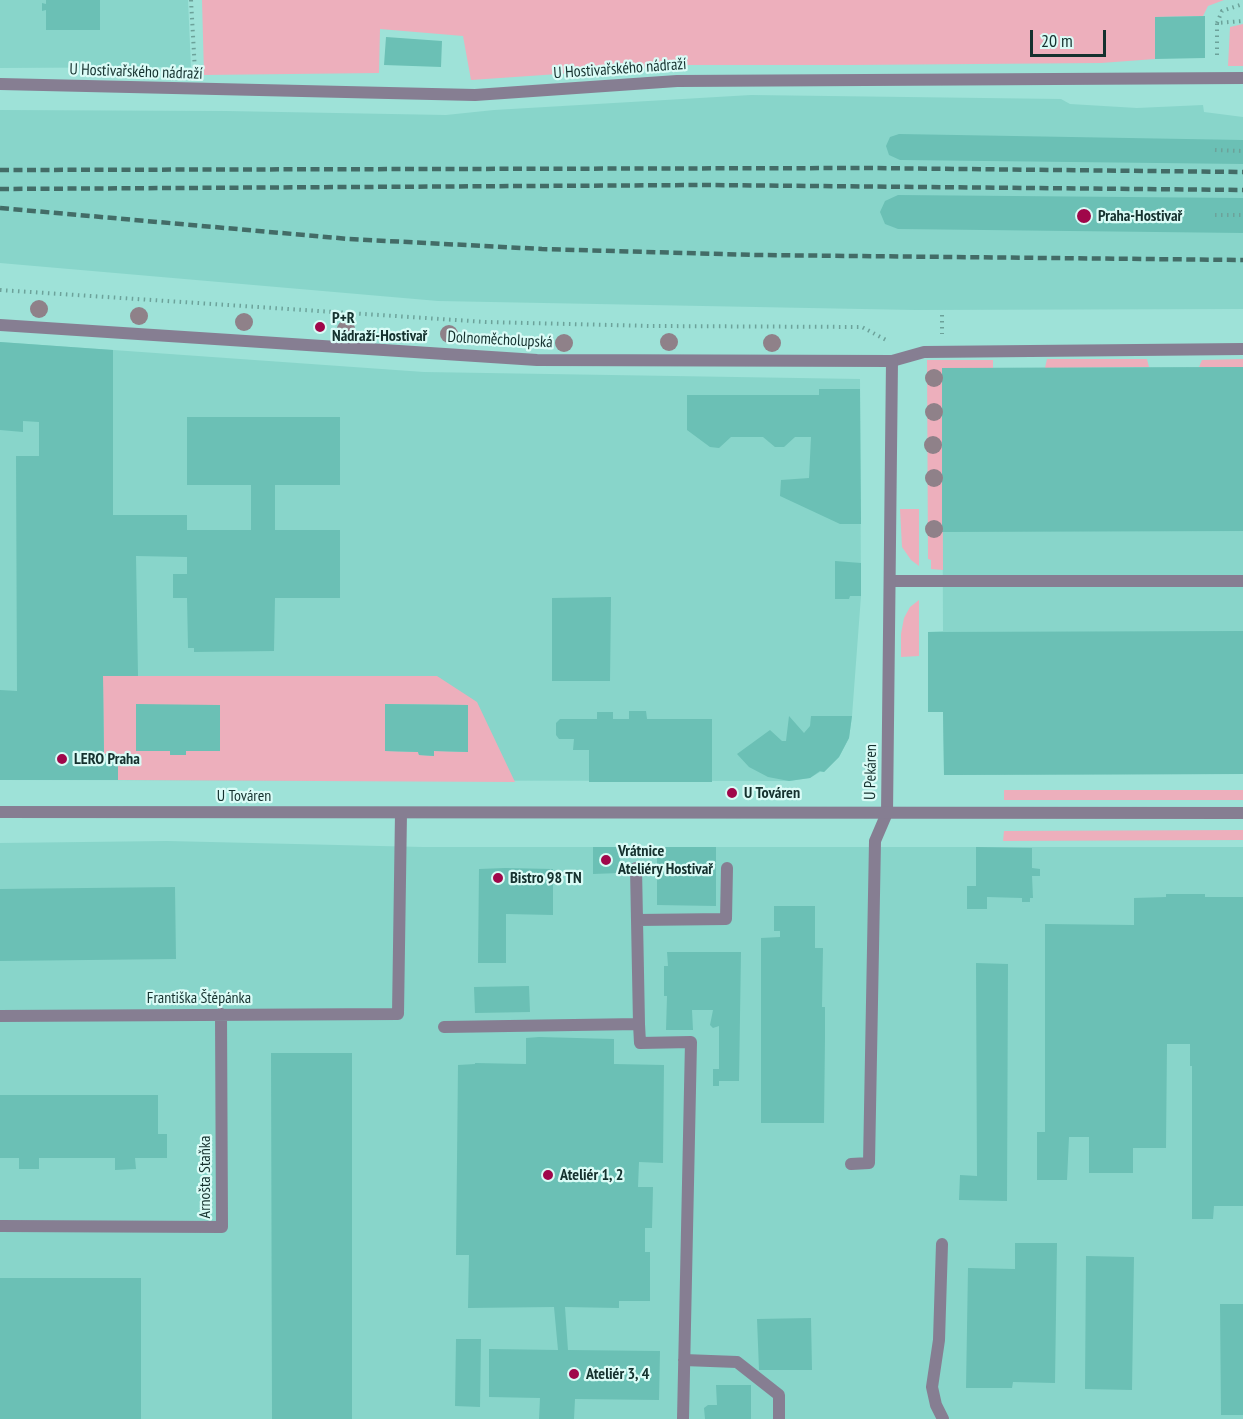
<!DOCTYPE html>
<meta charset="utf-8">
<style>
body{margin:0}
#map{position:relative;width:1243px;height:1419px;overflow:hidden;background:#9ee2d8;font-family:"PT Sans Narrow",sans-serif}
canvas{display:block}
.scale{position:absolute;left:1030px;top:30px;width:76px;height:27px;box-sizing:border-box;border:3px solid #15312e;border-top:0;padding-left:8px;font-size:18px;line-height:21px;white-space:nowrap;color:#15312e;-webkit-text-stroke:4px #dafbf6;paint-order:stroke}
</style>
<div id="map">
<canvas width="1243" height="1419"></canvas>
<div class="scale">20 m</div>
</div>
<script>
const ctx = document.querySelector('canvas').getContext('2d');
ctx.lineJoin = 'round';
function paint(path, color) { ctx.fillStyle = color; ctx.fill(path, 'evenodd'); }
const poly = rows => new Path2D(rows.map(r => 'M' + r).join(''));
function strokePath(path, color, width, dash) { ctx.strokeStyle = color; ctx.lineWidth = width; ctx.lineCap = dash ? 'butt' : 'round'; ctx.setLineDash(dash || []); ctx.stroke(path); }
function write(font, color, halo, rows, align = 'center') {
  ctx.font = font + ' "PT Sans Narrow",sans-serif'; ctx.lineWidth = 4.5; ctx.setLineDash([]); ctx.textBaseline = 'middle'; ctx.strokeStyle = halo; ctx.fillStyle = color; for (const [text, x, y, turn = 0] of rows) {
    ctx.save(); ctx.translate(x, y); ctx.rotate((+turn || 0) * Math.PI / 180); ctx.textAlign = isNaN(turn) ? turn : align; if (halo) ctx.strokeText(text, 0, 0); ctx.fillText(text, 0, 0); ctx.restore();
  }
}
paint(poly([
 [0,0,188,0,191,67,0,68],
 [751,95,1061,99,1070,104,1137,108,1203,105,1204,112,1243,117,1243,309,915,310,438,301,0,263,0,110,226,111,446,115,494,110],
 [0,342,424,372,860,379,861,596,852,716,849,738,839,757,824,772,820,772,810,778,789,781,0,780],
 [1243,367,1243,774,944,775,943,712,928,712,928,632,943,631,942,368],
 [167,841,423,847,1243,847,1243,1419,0,1419,0,843]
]), '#88d5ca');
paint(poly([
 [202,0,1224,0,1208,6,1203,16,1155,17,1155,59,1101,63,851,65,689,65,471,80,463,36,380,29,379,73,204,75],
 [1243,24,1243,66,1228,66,1230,27],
 [1047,359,1147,359,1149,367,1045,368],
 [1243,359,1243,367,1199,367,1202,360],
 [927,360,993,360,993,368,942,369,943,570,931,569,931,560,928,559],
 [900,509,919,509,919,566,911,560,902,547],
 [919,600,919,656,901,657,901,634,904,618,910,607],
 [103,676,437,676,477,702,515,782,118,780,118,755,104,754],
 [385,704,468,705,467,752,434,751,434,756,419,755,418,752,385,751],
 [220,705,220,751,186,751,185,755,171,755,170,751,136,751],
 [1004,790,1243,790,1243,800,1004,800],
 [1243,830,1243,840,1003,841,1004,831]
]), '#edafbc');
paint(poly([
 [46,0,100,0,100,30,46,30,46,10,42,11,42,3,46,4],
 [1205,16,1205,58,1155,59,1155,17],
 [386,37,442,41,441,67,384,65],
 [899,134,1243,140,1243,164,900,160,889,155,886,146,890,137],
 [898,195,1243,198,1243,233,898,229,885,224,880,212,885,201],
 [0,342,113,350,113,515,187,515,187,530,251,530,251,485,187,485,187,417,340,417,340,485,275,485,275,530,340,530,340,598,275,598,274,651,194,652,194,648,188,648,187,598,173,598,173,574,187,574,187,557,136,556,138,676,103,676,104,754,118,754,118,780,0,780,0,690,17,691,16,456,39,456,39,422,23,421,23,432,0,430],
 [1243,367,1243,531,942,532,942,368],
 [819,389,860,389,861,524,840,524,780,496,781,480,809,478,811,437,795,437,784,447,775,447,763,437,731,437,719,448,710,447,687,430,687,395,819,395],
 [835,561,861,563,861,596,850,596,849,599,835,599],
 [611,597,610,681,552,681,552,598],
 [1243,631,1243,774,944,775,943,712,928,712,928,632],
 [136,704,220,705,220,751,186,751,186,755,170,755,170,751,136,751],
 [385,704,468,705,468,752,434,751,434,756,419,755,418,752,385,751],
 [629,711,646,711,647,719,712,719,712,782,589,782,589,750,573,750,574,739,559,739,556,735,556,723,560,719,597,719,597,712,613,712,613,719,629,719],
 [789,716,804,733,810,726,811,716,852,716,849,738,839,757,824,772,820,771,810,778,789,781,768,777,749,767,737,754,770,730,782,741,786,741],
 [593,847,620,847,620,873,593,874],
 [657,847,716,847,716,906,657,905],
 [976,847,1032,848,1032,868,1040,869,1040,876,1032,876,1033,898,1030,898,1030,902,1022,902,1022,898,987,897,987,909,967,909,967,886,976,886],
 [505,868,553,869,553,915,506,914,506,963,478,963,479,869],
 [175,887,176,959,0,961,0,889],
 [1166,894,1205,894,1205,897,1243,897,1243,1206,1214,1206,1213,1219,1192,1219,1192,1066,1190,1066,1190,1044,1167,1044,1166,1148,1133,1148,1133,1173,1089,1173,1089,1137,1069,1137,1067,1180,1037,1180,1037,1132,1045,1132,1045,924,1134,925,1134,898,1166,897],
 [774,906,815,906,815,948,823,948,822,1007,825,1007,825,1038,824,1123,761,1123,761,938,780,937,780,931,774,931],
 [667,952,741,952,739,1081,719,1081,719,1086,713,1086,713,1069,719,1069,719,1026,713,1028,710,1025,713,1010,692,1010,693,1030,666,1030,667,996,664,996,664,966,668,966],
 [976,963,1008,964,1007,1201,959,1200,960,1175,977,1176],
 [529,986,530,1012,475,1013,474,987],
 [539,1037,614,1039,614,1064,664,1065,663,1163,639,1162,638,1187,653,1187,652,1228,645,1228,645,1252,650,1252,650,1301,619,1301,619,1308,565,1307,568,1350,660,1351,659,1400,575,1399,574,1419,539,1419,540,1398,489,1397,489,1349,558,1350,554,1307,468,1308,469,1255,456,1255,458,1065,475,1064,475,1063,526,1064,526,1038],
 [271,1053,352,1053,352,1419,272,1419],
 [0,1095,158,1095,158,1134,167,1134,167,1158,135,1158,136,1169,115,1170,115,1158,39,1158,39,1169,19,1169,19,1158,0,1158],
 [1015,1243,1057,1243,1055,1383,1013,1382,1012,1388,966,1388,968,1268,1015,1269],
 [1086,1256,1134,1257,1132,1390,1085,1389],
 [0,1278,141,1278,141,1419,0,1419],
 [1220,1304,1243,1304,1243,1415,1221,1415],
 [811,1318,812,1370,759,1370,757,1319],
 [456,1339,481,1339,480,1407,455,1406],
 [716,1385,751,1385,751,1419,705,1419,704,1408,708,1405,717,1405]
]), '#6bc0b5');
strokePath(poly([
 [191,0,195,71],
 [1217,23,1222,11,1243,4],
 [1217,55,1217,23,1243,21],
 [1215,150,1243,151],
 [1215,215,1243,215],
 [0,290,486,322,652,326,862,327,886,340],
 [942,315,942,334]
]), '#6ca29a', 4, [1.5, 4.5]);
strokePath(poly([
 [892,361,924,352,1243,349],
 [890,581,1243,581],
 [636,868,639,1024],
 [637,920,726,919,727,868],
 [444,1027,639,1024,640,1043,691,1042,683,1419],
 [942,1244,939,1340,932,1387,936,1405,943,1419],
 [684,1360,737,1362,779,1395,779,1419]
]), '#867e92', 12);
strokePath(poly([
 [0,84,475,95,677,81,1243,78],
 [0,325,537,360,892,361,887,813,875,841,869,1163,851,1164],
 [0,1016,398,1014,401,813],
 [0,1226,222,1227,221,1014]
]), '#867e92', 12);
strokePath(poly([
 [0,812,1243,813]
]), '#867e92', 12);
strokePath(poly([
 [0,170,867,168,1243,172],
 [0,189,705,185,1243,190],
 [0,208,349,239,542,249,757,255,1243,260]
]), '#436c67', 4.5, [9, 4.5]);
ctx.fillStyle = '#8f8189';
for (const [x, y] of [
 [39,309],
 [139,316],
 [244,322],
 [346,329],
 [449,334],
 [669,342],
 [564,343],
 [772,343],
 [934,378],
 [934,412],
 [933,445],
 [934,478],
 [934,529]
]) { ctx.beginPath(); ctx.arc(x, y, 9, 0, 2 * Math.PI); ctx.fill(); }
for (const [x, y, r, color] of [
 [1084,216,8,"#a0074a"],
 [320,327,6,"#a0074a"],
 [62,759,6,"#a0074a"],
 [732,793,6,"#a0074a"],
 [606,860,6,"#a0074a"],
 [498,878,6,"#a0074a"],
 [548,1175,6,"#a0074a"],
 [574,1374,6,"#a0074a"]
]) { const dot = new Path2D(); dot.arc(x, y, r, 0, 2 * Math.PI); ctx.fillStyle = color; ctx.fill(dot); strokePath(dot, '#dafbf6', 2); }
write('16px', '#15312e', '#dafbf6', [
 ["U Hostivařského nádraží",620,69,-4],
 ["U Hostivařského nádraží",136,72,2],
 ["Dolnoměcholupská",500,340,3],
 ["U Pekáren",871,772,-89],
 ["U Továren",244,796],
 ["Františka Štěpánka",199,998],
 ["Arnošta Staňka",205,1177,-90]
]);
write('bold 16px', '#15312e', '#dafbf6', [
 ["Praha-Hostivař",1098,216],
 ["P+R",332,318],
 ["Nádraží-Hostivař",332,336],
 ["LERO Praha",74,759],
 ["U Továren",744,793],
 ["Vrátnice",618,851],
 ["Ateliéry Hostivař",618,869],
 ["Bistro 98 TN",510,878],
 ["Ateliér 1, 2",560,1175],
 ["Ateliér 3, 4",586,1374]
], 'left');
</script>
